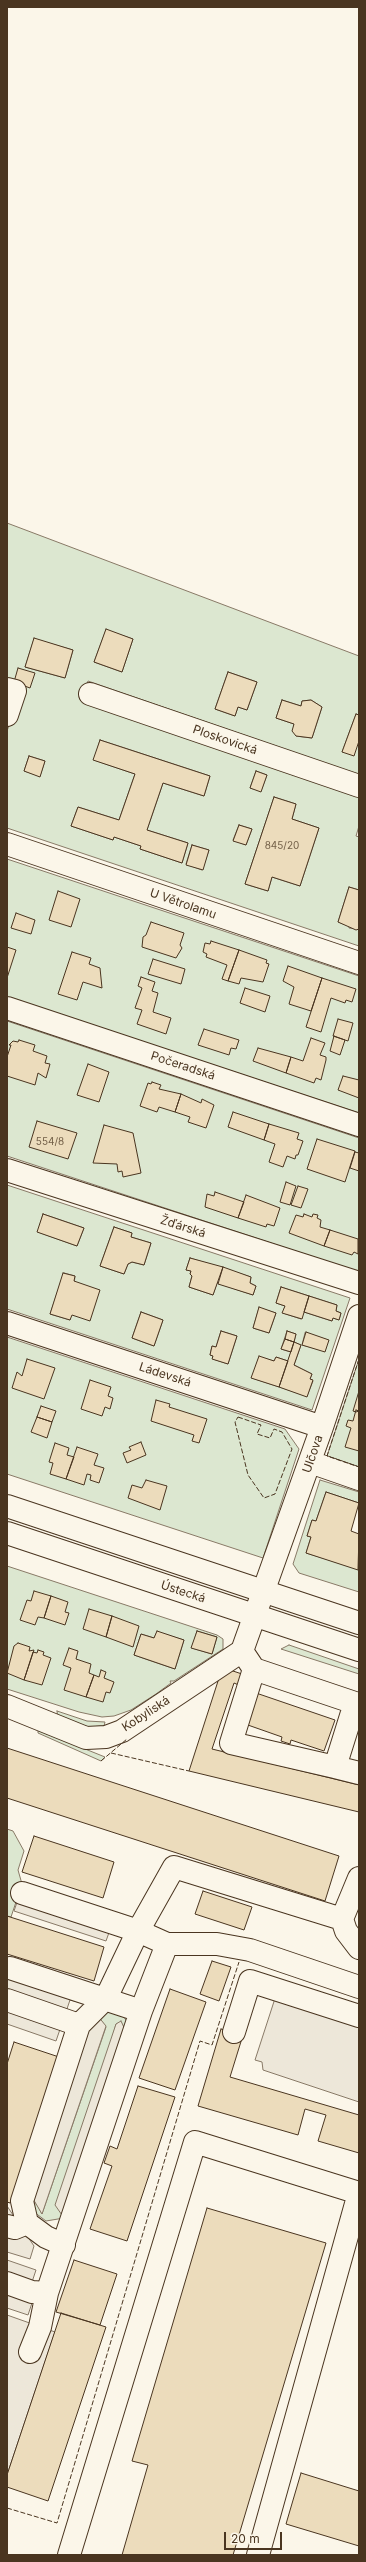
<!DOCTYPE html>
<meta charset="utf-8">
<style>
body{margin:0}
#map{position:relative;width:366px;height:2562px;overflow:hidden;background:#fbf6e9;font-family:Inter,sans-serif}
canvas{display:block}
.frame{position:absolute;inset:0;border:8px solid #4a3520;pointer-events:none}
.scale{position:absolute;left:224px;top:2532px;width:58px;height:18px;box-sizing:border-box;border:2px solid #4a3520;border-top:0;padding-left:5px;font-size:12px;line-height:14px;white-space:nowrap;color:#4a3520;-webkit-text-stroke:3px #fbf6e9;paint-order:stroke}
</style>
<div id="map">
<canvas width="366" height="2562"></canvas>
<div class="frame"></div>
<div class="scale">20 m</div>
</div>
<script>
const ctx = document.querySelector('canvas').getContext('2d');
ctx.lineJoin = 'round';
function paint(path, color) { ctx.fillStyle = color; ctx.fill(path, 'evenodd'); }
const poly = rows => new Path2D(rows.map(r => 'M' + r).join(''));
function strokePath(path, color, width, dash) { ctx.strokeStyle = color; ctx.lineWidth = width; ctx.lineCap = dash ? 'butt' : 'round'; ctx.setLineDash(dash || []); ctx.stroke(path); }
function write(font, color, halo, rows, align = 'center') {
  ctx.font = font + ' Inter,sans-serif'; ctx.lineWidth = 3; ctx.setLineDash([]); ctx.textBaseline = 'middle'; ctx.strokeStyle = halo; ctx.fillStyle = color; for (const [text, x, y, turn = 0] of rows) {
    ctx.save(); ctx.translate(x, y); ctx.rotate((+turn || 0) * Math.PI / 180); ctx.textAlign = isNaN(turn) ? turn : align; if (halo) ctx.strokeText(text, 0, 0); ctx.fillText(text, 0, 0); ctx.restore();
  }
}
const green = poly([
 [7,523,359,656,359,715,356,714,342,752,359,741,359,775,88,681,80,700,359,797,359,826,356,836,359,837,359,890,349,887,338,922,349,926,349,928,359,929,359,946,7,828,7,731,22,689,7,683,7,523],
 [106,630,133,639,122,672,94,662,106,630],
 [34,639,73,650,65,678,25,667,34,639],
 [228,672,257,682,247,710,238,707,235,716,215,709,228,672],
 [282,700,301,706,302,701,311,700,322,707,312,738,296,736,294,724,276,718,282,700],
 [100,740,210,776,204,796,163,783,147,830,188,843,182,863,140,849,141,846,114,837,113,840,71,826,78,807,119,820,135,774,94,760,100,740],
 [29,756,45,761,40,776,24,771,29,756],
 [256,771,267,775,261,791,250,788,256,771],
 [274,797,296,804,292,819,319,828,300,886,272,877,268,891,245,884,274,797],
 [239,825,252,829,246,845,233,840,239,825],
 [192,845,209,850,202,870,186,864,192,845],
 [7,859,359,976,359,1113,7,997,7,859],
 [7,1021,359,1138,359,1272,7,1156,7,1021],
 [7,1185,350,1298,312,1410,7,1309,7,1185],
 [43,1214,84,1228,77,1246,38,1232,43,1214],
 [114,1227,132,1233,131,1237,151,1243,144,1265,132,1262,128,1264,124,1274,100,1266,114,1227],
 [190,1258,251,1277,250,1283,256,1286,253,1295,217,1283,213,1295,189,1287,192,1276,190,1274,191,1271,186,1270,190,1258],
 [64,1273,75,1276,70,1320,50,1314,64,1273],
 [281,1287,337,1305,336,1311,341,1313,339,1320,333,1318,332,1321,304,1312,301,1319,283,1313,285,1306,276,1303,281,1287],
 [259,1308,276,1313,269,1333,253,1328,259,1308],
 [141,1312,163,1320,154,1346,132,1338,141,1312],
 [221,1331,237,1336,228,1364,213,1359,213,1356,210,1355,212,1346,216,1347,221,1331],
 [287,1331,296,1334,294,1342,301,1345,294,1365,312,1374,310,1379,313,1381,307,1396,252,1378,259,1357,274,1361,276,1357,288,1361,291,1352,281,1349,287,1331],
 [305,1333,328,1340,325,1351,302,1345,305,1333],
 [7,1337,285,1429,299,1449,263,1558,7,1474,7,1337],
 [359,1359,359,1467,327,1456,359,1359],
 [320,1480,359,1492,359,1503,326,1492,316,1521,312,1520,307,1536,311,1537,306,1553,359,1569,359,1592,299,1573,293,1564,320,1480],
 [7,1566,217,1635,223,1639,223,1649,174,1681,170,1681,171,1683,156,1694,131,1710,114,1716,102,1717,79,1712,7,1689,7,1566],
 [197,1631,217,1637,212,1654,192,1648,197,1631],
 [157,1632,184,1640,175,1669,134,1655,141,1634,154,1638,157,1632],
 [289,1645,359,1669,359,1674,281,1649,289,1645],
 [57,1711,87,1721,105,1722,104,1726,87,1727,58,1719,57,1711],
 [38,1730,105,1757,101,1761,38,1733,38,1730],
 [7,1829,13,1831,24,1851,18,1870,22,1884,11,1917,7,1916,7,1829],
 [109,2010,122,2015,127,2021,127,2034,121,2022,116,2024,64,2218,46,2221,34,2212,35,2201,42,2214,106,2027,97,2015,109,2010]
]);
paint(green, '#dce7d0');
strokePath(green, '#887966', 1);
const parking = poly([
 [24,1882,116,1913,106,1941,14,1911,24,1882],
 [7,1958,85,1982,78,2002,70,2000,56,2041,7,2024,7,1958],
 [280,1983,359,2009,359,2102,263,2070,262,2062,255,2060,280,1983],
 [97,2015,106,2026,42,2214,32,2197,92,2019,97,2015],
 [121,2021,127,2034,64,2218,55,2205,116,2024,121,2021],
 [7,2206,34,2246,30,2259,7,2252,7,2206],
 [7,2260,36,2270,32,2282,32,2303,28,2315,7,2308,7,2260],
 [7,2315,55,2332,7,2475,7,2315]
]);
paint(parking, '#ede7d9');
strokePath(parking, '#887966', 1);
const building = poly([
 [106,629,133,639,122,672,94,662,106,629],
 [34,638,73,650,65,678,25,667,34,638],
 [18,668,35,673,30,688,14,682,18,668],
 [228,672,257,682,247,710,238,707,235,716,215,709,228,672],
 [282,700,301,706,302,701,311,700,322,707,312,738,296,736,292,731,294,724,276,718,282,700],
 [356,714,359,715,359,741,354,756,342,752,356,714],
 [100,740,210,776,204,796,163,783,147,830,188,843,182,863,140,849,141,846,114,837,113,840,71,826,78,807,119,820,135,774,93,760,100,740],
 [29,756,45,761,40,777,24,771,29,756],
 [256,771,267,775,261,792,250,788,256,771],
 [274,797,296,804,292,819,319,828,300,886,272,877,268,891,245,884,274,797],
 [239,825,252,829,246,845,233,841,239,825],
 [192,845,209,850,203,870,186,865,192,845],
 [349,887,359,890,359,929,356,930,338,922,349,887],
 [58,891,80,899,71,927,49,920,58,891],
 [16,913,35,920,31,934,11,928,16,913],
 [151,922,184,933,180,945,182,948,176,958,142,947,143,937,146,935,151,922],
 [211,941,239,950,228,981,222,979,227,965,206,957,207,954,203,952,205,943,210,944,211,941],
 [7,947,16,950,7,978,7,947],
 [239,950,267,960,266,963,269,964,263,982,241,978,239,984,228,981,239,950],
 [72,952,91,958,89,964,100,968,102,988,83,982,77,1000,58,994,72,952],
 [153,959,185,969,181,984,148,974,153,959],
 [288,966,322,978,311,1011,289,1004,294,987,283,981,288,966],
 [141,977,155,982,152,991,158,993,153,1012,171,1018,166,1034,137,1024,142,1010,135,1008,142,988,138,986,141,977],
 [322,978,356,989,352,1002,346,1000,345,1003,331,998,321,1032,306,1027,322,978],
 [245,988,270,996,265,1012,240,1003,245,988],
 [338,1019,353,1023,348,1041,333,1036,338,1019],
 [204,1029,239,1040,236,1049,231,1048,229,1055,198,1045,204,1029],
 [334,1036,345,1040,340,1055,330,1051,334,1036],
 [311,1038,325,1043,320,1055,326,1057,326,1060,321,1080,316,1078,314,1083,286,1073,291,1057,303,1061,311,1038],
 [19,1040,35,1045,33,1051,47,1056,45,1063,50,1064,46,1078,38,1073,35,1085,7,1076,7,1057,11,1045,9,1045,13,1041,18,1042,19,1040],
 [258,1048,291,1057,286,1073,253,1061,258,1048],
 [88,1064,109,1072,99,1102,77,1095,88,1064],
 [343,1076,359,1080,359,1098,338,1090,343,1076],
 [152,1082,161,1085,159,1089,181,1094,175,1112,159,1107,157,1112,140,1106,148,1083,151,1084,152,1082],
 [181,1094,201,1103,202,1099,214,1105,206,1128,188,1122,190,1117,175,1112,181,1094],
 [233,1112,269,1124,264,1140,228,1127,233,1112],
 [37,1121,77,1133,68,1159,29,1147,37,1121],
 [269,1124,299,1133,297,1139,303,1141,298,1155,296,1155,295,1159,287,1156,283,1167,269,1162,275,1144,264,1140,269,1124],
 [104,1125,133,1133,141,1173,123,1177,122,1171,118,1172,117,1164,93,1163,104,1125],
 [317,1139,355,1151,345,1182,307,1169,317,1139],
 [355,1152,359,1153,359,1171,350,1168,355,1152],
 [286,1182,296,1186,290,1205,280,1202,286,1182],
 [298,1186,308,1189,301,1208,291,1205,298,1186],
 [215,1192,244,1202,238,1218,205,1207,207,1194,214,1196,215,1192],
 [246,1195,280,1208,274,1226,267,1224,266,1227,238,1218,246,1195],
 [43,1214,84,1228,77,1246,37,1232,43,1214],
 [304,1214,312,1217,313,1214,318,1215,317,1218,321,1220,320,1227,330,1230,324,1246,289,1233,296,1215,303,1217,304,1214],
 [114,1227,132,1233,131,1237,151,1243,144,1265,132,1262,128,1264,124,1274,100,1266,114,1227],
 [330,1230,358,1239,358,1254,354,1252,352,1255,324,1246,330,1230],
 [190,1258,223,1267,213,1295,189,1287,192,1276,190,1274,191,1271,186,1270,190,1258],
 [223,1267,251,1277,250,1283,256,1286,253,1295,218,1284,223,1267],
 [63,1273,75,1276,74,1281,100,1290,90,1321,72,1315,70,1320,50,1314,63,1273],
 [281,1287,309,1296,302,1319,282,1313,285,1306,276,1303,281,1287],
 [309,1296,337,1305,336,1311,341,1313,339,1320,333,1318,332,1321,304,1312,309,1296],
 [259,1307,276,1313,269,1333,253,1328,259,1307],
 [141,1312,163,1320,154,1346,132,1338,141,1312],
 [221,1331,237,1336,228,1364,212,1359,213,1356,210,1355,212,1346,216,1347,221,1331],
 [287,1331,296,1334,294,1342,285,1339,287,1331],
 [306,1332,329,1340,325,1352,302,1345,306,1332],
 [285,1339,294,1342,291,1352,281,1349,285,1339],
 [294,1342,301,1345,294,1365,312,1374,310,1379,313,1380,307,1397,279,1387,294,1342],
 [259,1356,274,1361,276,1357,288,1361,279,1387,251,1378,259,1356],
 [27,1359,55,1368,44,1399,12,1388,17,1372,22,1376,27,1359],
 [90,1380,111,1387,108,1396,113,1398,110,1409,105,1407,102,1416,81,1409,90,1380],
 [359,1391,359,1411,356,1412,353,1411,359,1391],
 [156,1400,170,1404,169,1407,207,1419,199,1443,192,1441,194,1435,151,1421,156,1400],
 [41,1406,56,1411,52,1422,37,1417,41,1406],
 [356,1410,359,1411,359,1451,345,1447,351,1428,346,1426,348,1420,353,1421,356,1410],
 [37,1417,52,1422,47,1438,31,1432,37,1417],
 [141,1442,146,1455,127,1463,123,1453,131,1450,129,1447,141,1442],
 [55,1443,69,1448,67,1455,74,1457,66,1479,50,1474,53,1463,49,1462,55,1443],
 [77,1447,98,1454,94,1465,104,1468,99,1483,90,1480,91,1475,87,1474,84,1485,66,1479,77,1447],
 [146,1480,167,1486,160,1510,128,1498,132,1485,142,1488,146,1480],
 [326,1492,359,1503,351,1531,359,1534,358,1570,306,1553,311,1537,307,1536,312,1520,316,1521,326,1492],
 [34,1591,51,1596,44,1618,38,1617,35,1625,20,1620,27,1600,31,1601,34,1591],
 [51,1596,68,1602,65,1612,69,1613,65,1625,44,1618,51,1596],
 [89,1609,112,1616,106,1637,83,1629,89,1609],
 [112,1616,139,1626,133,1647,106,1637,112,1616],
 [157,1631,184,1640,175,1669,134,1655,141,1634,154,1638,157,1631],
 [197,1631,217,1637,212,1654,191,1648,197,1631],
 [18,1643,30,1647,29,1651,34,1650,24,1680,7,1673,14,1646,18,1643],
 [69,1648,78,1651,76,1659,91,1664,89,1673,94,1675,86,1697,64,1690,71,1668,63,1665,69,1648],
 [38,1650,44,1652,43,1655,51,1658,42,1685,24,1680,33,1652,37,1653,38,1650],
 [101,1670,106,1672,104,1678,114,1682,110,1693,106,1692,103,1702,86,1697,94,1675,99,1677,101,1670],
 [230,1670,245,1675,241,1686,234,1683,212,1749,359,1785,359,1812,189,1771,219,1678,230,1670],
 [256,1693,335,1720,324,1751,291,1740,290,1744,281,1741,282,1737,245,1724,256,1693],
 [7,1748,339,1856,325,1901,7,1798,7,1748],
 [34,1836,114,1862,103,1898,22,1872,34,1836],
 [203,1891,252,1907,244,1930,195,1914,203,1891],
 [7,1916,104,1947,94,1981,7,1954,7,1916],
 [212,1961,231,1967,219,2001,200,1994,212,1961],
 [170,1989,206,2002,175,2090,139,2078,170,1989],
 [221,2029,243,2035,230,2077,359,2115,359,2153,318,2141,326,2115,305,2109,298,2135,198,2106,221,2029],
 [14,2042,59,2057,10,2203,7,2202,7,2064,14,2042],
 [138,2086,175,2097,127,2241,90,2229,112,2166,104,2163,110,2146,117,2149,138,2086],
 [207,2208,326,2243,233,2555,122,2555,148,2465,132,2461,207,2208],
 [74,2260,117,2274,100,2325,56,2312,74,2260],
 [61,2313,106,2327,48,2501,7,2487,7,2475,61,2313],
 [301,2473,359,2491,359,2546,286,2524,301,2473]
]);
paint(building, '#ecdcbc');
strokePath(building, '#4a3520', 1);
const minor = poly([
 [7,689,15,691,7,715],
 [90,694,359,786],
 [7,844,359,963],
 [7,1008,359,1125],
 [7,1170,359,1283],
 [7,1323,322,1427],
 [310,1462,359,1479],
 [242,1651,254,1669,355,1703,335,1767,359,1773],
 [254,1669,231,1743,335,1767],
 [7,1706,86,1738,106,1737,122,1731,242,1651,322,1427,359,1316],
 [359,1878,342,1919,346,1931,359,1948],
 [342,1919,174,1867,138,1931,167,1944,217,1944,250,1950,359,1987],
 [10,1968,141,2011,167,1944],
 [7,2000,79,2025,106,1998,138,1931,22,1893],
 [234,2032,250,1981,359,2016],
 [7,2226,15,2228,27,2223],
 [64,2245,46,2237,27,2223,22,2201,79,2025],
 [7,2283,32,2292,47,2293,141,2011],
 [30,2352,40,2327,47,2293],
 [69,2555,195,2142,359,2193],
 [258,2555,359,2193]
]);
const major = poly([
 [7,1506,359,1623],
 [7,1533,359,1650]
]);
strokePath(minor, '#4a3520', 24);
strokePath(major, '#4a3520', 24);
strokePath(minor, '#fbf6e9', 22);
strokePath(major, '#fbf6e9', 22);
strokePath(poly([
 [359,1359,327,1456,359,1467],
 [238,1417,261,1425,257,1434,270,1438,274,1429,282,1432,292,1449,275,1494,264,1498,248,1475,235,1422,238,1417],
 [111,1753,189,1771],
 [101,1761,127,1739],
 [7,2508,57,2523,200,2041,212,2045,239,1962]
]), '#4a3520', 1, [5, 2]);
write('10px', '#725f47', null, [
 ["845/20",282,846],
 ["554/8",50,1142]
]);
write('12px', '#4a3520', '#fbf6e9', [
 ["Ploskovická",225,740,19],
 ["U Větrolamu",183,904,19],
 ["Počeradská",183,1066,18],
 ["Žďárská",183,1227,18],
 ["Ládevská",165,1375,18],
 ["Ulčova",313,1454,-71],
 ["Ústecká",183,1592,18],
 ["Kobyliská",146,1714,-33]
]);
</script>
